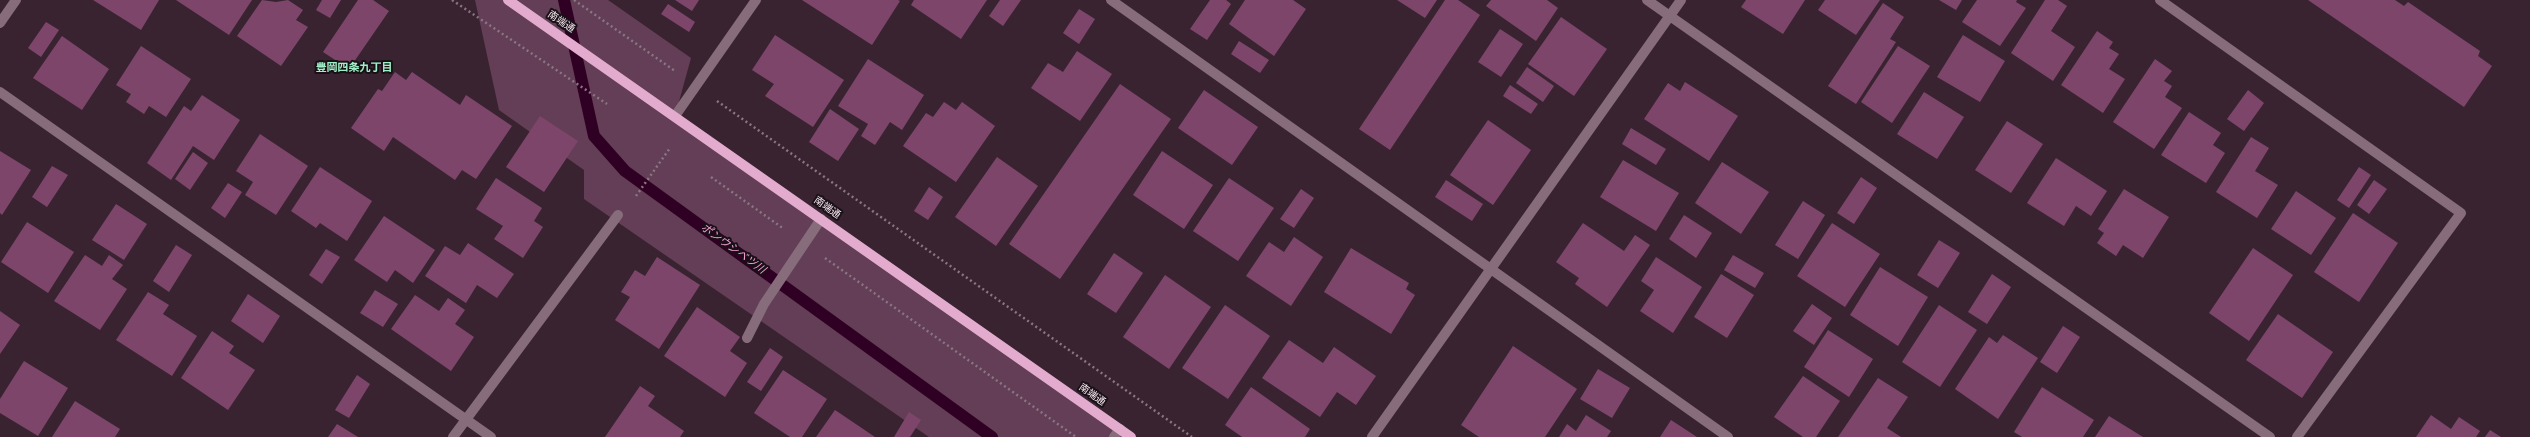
<!DOCTYPE html>
<meta charset="utf-8">
<style>
body{margin:0}
canvas{display:block;background:#392331}
</style>
<canvas width="2530" height="437"></canvas>
<script>
const ctx = document.querySelector('canvas').getContext('2d');
ctx.lineJoin = 'round';
function paint(path, color) { ctx.fillStyle = color; ctx.fill(path, 'evenodd'); }
const poly = rows => new Path2D(rows.map(r => 'M' + r).join(''));
function strokePath(path, color, width, dash) { ctx.strokeStyle = color; ctx.lineWidth = width; ctx.lineCap = dash ? 'butt' : 'round'; ctx.setLineDash(dash || []); ctx.stroke(path); }
function write(font, color, halo, rows, align = 'center') {
  ctx.font = font + ' "Times New Roman","Noto Sans JP",serif'; ctx.lineWidth = 4; ctx.setLineDash([]); ctx.textBaseline = 'middle'; ctx.strokeStyle = halo; ctx.fillStyle = color; for (const [text, x, y, turn = 0] of rows) {
    ctx.save(); ctx.translate(x, y); ctx.rotate((+turn || 0) * Math.PI / 180); ctx.textAlign = isNaN(turn) ? turn : align; if (halo) ctx.strokeText(text, 0, 0); ctx.fillText(text, 0, 0); ctx.restore();
  }
}
paint(poly([
 [475,0,608,0,691,58,675,116,1133,437,929,437,584,199,584,170,499,110]
]), '#633e56');
strokePath(poly([
 [564,0,594,136,625,171,992,437]
]), '#300024', 12);
paint(poly([
 [93,0,159,0,141,30],
 [176,0,252,0,229,35],
 [262,0,276,2,288,0,303,10,296,20,308,27,281,66,237,36],
 [322,0,341,0,330,18,316,10],
 [358,0,373,0,389,11,349,69,323,52],
 [675,0,699,0,692,11],
 [802,0,898,0,900,1,872,45],
 [914,0,987,0,961,39,911,5],
 [1000,0,1021,0,1003,26,989,16],
 [1210,0,1226,0,1231,4,1207,40,1190,29],
 [1245,0,1293,0,1306,9,1274,56,1229,24],
 [1397,0,1437,0,1425,18],
 [1445,0,1458,0,1480,15,1390,150,1359,129],
 [1491,0,1547,0,1558,8,1536,41,1486,6],
 [1746,0,1805,0,1783,34,1741,7],
 [1825,0,1880,0,1856,35,1818,10],
 [1939,0,1962,0,1956,10],
 [1977,0,2017,0,2016,2,2026,8,2000,46,1962,22],
 [2045,0,2058,0,2067,6,2051,31,2075,47,2053,81,2011,53],
 [2308,0,2395,0,2404,6,2408,2,2480,51,2478,56,2492,66,2464,107],
 [1883,3,1904,17,1890,39,1896,42,1856,104,1828,86],
 [668,4,695,22,689,32,661,14],
 [1079,9,1095,19,1079,44,1063,33],
 [1561,17,1607,49,1574,96,1528,64],
 [46,22,59,30,41,57,28,48],
 [1500,29,1523,44,1501,77,1478,62],
 [2097,31,2113,42,2109,48,2119,54,2109,69,2125,79,2103,113,2061,85],
 [775,35,844,80,813,127,765,96,774,84,752,70],
 [1963,35,2005,61,1980,102,1937,77],
 [62,36,109,69,82,110,33,78],
 [1239,41,1269,60,1260,73,1231,54],
 [141,46,191,79,166,117,149,106,144,114,126,102,131,94,116,85],
 [1898,46,1930,66,1892,123,1861,102],
 [1077,51,1112,74,1080,121,1031,88,1048,63,1063,72],
 [868,59,924,95,902,130,890,122,875,145,861,136,868,124,838,106],
 [2155,59,2172,71,2164,81,2172,86,2165,97,2182,108,2154,149,2113,122],
 [1527,67,1554,86,1543,102,1516,83],
 [395,72,406,80,412,72,460,105,466,95,512,126,476,179,462,170,455,180,393,137,384,151,351,128,378,89,382,91],
 [1685,82,1738,116,1709,161,1644,119,1668,83,1680,91],
 [1120,84,1171,119,1060,279,1009,244],
 [1510,85,1538,104,1531,114,1503,96],
 [1204,90,1258,127,1232,165,1178,128],
 [2248,90,2264,103,2244,131,2227,119],
 [1924,92,1964,117,1937,159,1897,134],
 [202,95,240,120,214,160,193,146,171,180,147,163,184,106,191,111],
 [944,102,956,110,962,102,995,126,956,182,903,146,926,113,933,117],
 [830,109,859,129,838,161,809,142],
 [2189,112,2221,133,2213,145,2225,153,2206,183,2161,155],
 [540,116,578,141,544,192,506,167],
 [1488,120,1531,150,1493,205,1450,175],
 [2007,121,2043,144,2011,193,1975,170],
 [1631,128,1666,149,1656,165,1622,144],
 [260,134,308,166,276,215,245,195,253,182,236,171],
 [2251,137,2269,148,2255,171,2278,185,2257,218,2216,192],
 [0,151,31,170,2,215,0,213],
 [1162,151,1213,185,1184,229,1133,195],
 [193,152,208,163,190,190,175,179],
 [997,157,1038,186,996,246,955,217],
 [2056,158,2107,191,2091,216,2076,206,2064,226,2027,203],
 [1623,160,1679,193,1656,231,1600,197],
 [1722,162,1769,192,1741,234,1695,203],
 [52,166,68,175,47,207,32,197],
 [320,167,372,201,347,241,320,223,316,228,291,211],
 [2359,167,2371,175,2349,208,2337,200],
 [1861,177,1877,188,1854,224,1837,213],
 [496,178,542,208,534,221,543,227,523,258,494,239,503,226,476,209],
 [1229,178,1274,208,1238,261,1193,231],
 [1446,180,1483,204,1472,221,1435,197],
 [2374,180,2387,189,2369,214,2357,205],
 [228,183,242,192,225,218,211,208],
 [929,187,943,197,928,220,914,211],
 [1301,189,1314,198,1294,228,1280,219],
 [2124,189,2169,217,2143,258,2123,245,2116,256,2097,243,2104,233,2098,229],
 [2296,191,2336,218,2311,255,2271,229],
 [1803,201,1825,215,1798,259,1775,245],
 [116,204,147,224,124,260,92,240],
 [2353,213,2398,243,2359,302,2314,272],
 [1684,215,1712,233,1696,258,1669,239],
 [384,216,435,250,413,283,395,270,387,282,354,260],
 [27,222,74,252,48,293,1,262],
 [1583,223,1624,251,1635,235,1650,245,1607,307,1575,284,1579,278,1556,262],
 [1832,223,1880,254,1845,307,1797,276],
 [1294,237,1323,257,1291,306,1246,276,1269,242,1284,252],
 [1939,240,1960,253,1938,288,1917,275],
 [468,243,514,274,497,298,477,285,466,303,425,276,445,246,460,255],
 [176,245,192,255,169,292,153,281],
 [1351,248,1409,283,1406,289,1415,295,1391,334,1324,292],
 [2253,248,2293,275,2249,341,2209,313],
 [326,249,340,257,322,284,309,275],
 [1114,253,1143,273,1116,313,1087,294],
 [85,255,102,266,109,255,123,265,112,279,127,289,100,330,54,301],
 [1733,255,1764,273,1755,288,1724,270],
 [657,257,700,285,659,349,615,320,630,297,621,292,635,270,645,276],
 [1656,257,1702,287,1673,333,1640,311,1654,290,1641,281],
 [1880,267,1928,297,1898,346,1850,315],
 [1721,274,1754,295,1727,338,1694,317],
 [1992,274,2011,287,1987,324,1968,312],
 [1165,275,1211,307,1169,369,1123,337],
 [375,290,398,304,383,327,360,313],
 [148,292,169,305,163,314,197,336,172,376,116,340],
 [248,294,280,316,263,343,231,321],
 [415,295,439,311,448,298,465,310,455,324,474,337,451,371,391,329],
 [1812,304,1832,318,1814,345,1793,331],
 [1225,305,1270,336,1228,399,1182,368],
 [1939,305,1977,330,1940,387,1902,362],
 [697,307,740,337,730,351,747,363,725,397,664,356],
 [0,311,20,325,0,354],
 [2278,314,2333,352,2302,398,2246,360],
 [2063,326,2080,337,2057,373,2040,362],
 [1828,330,1873,359,1849,397,1804,367],
 [212,331,234,346,229,353,255,370,228,410,181,378],
 [2003,335,2038,358,1998,419,1955,389,1989,337,1997,343],
 [1289,340,1323,363,1334,347,1376,376,1356,405,1337,392,1320,417,1262,378],
 [1513,346,1577,389,1545,437,1479,437,1461,425],
 [770,348,783,357,761,391,747,382],
 [24,361,68,388,38,436,0,413,0,399],
 [1598,369,1630,388,1612,418,1580,399],
 [783,370,827,399,802,437,790,437,754,413],
 [357,375,370,384,349,418,335,410],
 [1803,376,1840,401,1816,437,1803,437,1774,417],
 [1878,378,1908,397,1887,428,1901,437,1838,437],
 [640,386,655,396,648,406,684,431,680,437,605,437],
 [1251,387,1310,429,1305,437,1242,437,1225,425],
 [2042,387,2094,420,2083,437,2022,437,2014,432],
 [75,401,120,429,115,437,52,437],
 [835,410,875,437,816,437],
 [909,412,921,420,910,437,894,437],
 [1586,415,1611,431,1607,437,1559,437,1567,424,1576,431],
 [2431,415,2451,429,2459,417,2480,431,2476,437,2416,437],
 [2109,416,2143,437,2095,437],
 [1671,420,1697,437,1660,437],
 [337,424,358,437,328,437],
 [2490,430,2501,437,2485,437]
]), '#7d456a');
strokePath(poly([
 [452,0,607,104],
 [574,0,675,71],
 [717,101,1192,437],
 [711,177,784,229],
 [636,196,670,148],
 [825,258,1076,437]
]), '#897681', 2.5, [2, 3]);
strokePath(poly([
 [1111,0,1728,437],
 [1647,0,2270,437],
 [2160,0,2461,213,2297,437],
 [0,23,16,0],
 [0,92,491,437],
 [675,116,756,0],
 [747,338,764,304,821,219],
 [453,437,618,215],
 [1114,437,1120,429],
 [1372,437,1681,0]
]), '#876c7c', 10);
strokePath(poly([
 [508,0,1131,437]
]), '#e3acce', 10);
write('10px', '#f8e8f1', '#1a1017', [
 ["南端通",561,22,34],
 ["南端通",827,208,35],
 ["南端通",1092,395,35]
]);
write('bold 11px', '#9ef0c6', '#1a1017', [
 ["豊岡四条九丁目",354,68]
]);
write('italic 11px', '#f6a1d9', '#1a1017', [
 ["ポンウシベツ川",733,249,36]
]);
</script>
